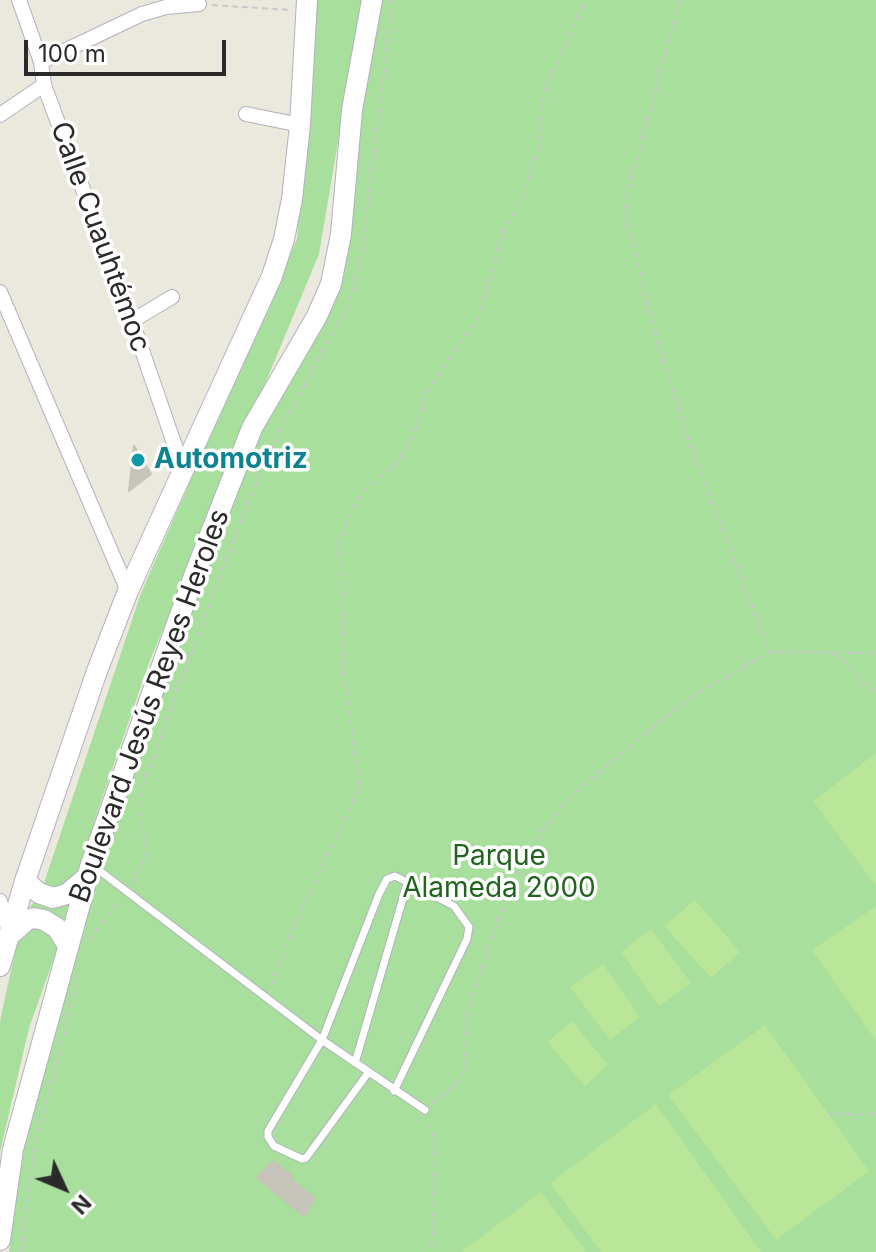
<!DOCTYPE html>
<meta charset="utf-8">
<style>
body{margin:0}
#map{position:relative;width:876px;height:1252px;overflow:hidden;background:#ebe8dd;font-family:Inter,sans-serif}
canvas{display:block}
.north{position:absolute;left:24px;top:1148px;width:80px;height:80px;-webkit-text-stroke:6px #fff;paint-order:stroke;rotate:134deg;font-size:22px;font-weight:700;line-height:32px;text-align:center;color:#2a2a2a}
.north::after{content:'';display:block;margin:auto;width:28px;height:36px;background:#2a2a2a;clip-path:polygon(50% 0,100% 100%,50% 72%,0 100%)}
.scale{position:absolute;left:24px;top:40px;width:202px;height:36px;box-sizing:border-box;border:4px solid #2a2a2a;border-top:0;padding-left:10px;font-size:24px;line-height:28px;white-space:nowrap;color:#2a2a2a;-webkit-text-stroke:6px #fff;paint-order:stroke}
</style>
<div id="map">
<canvas width="876" height="1252"></canvas>
<div class="north">N</div>
<div class="scale">100 m</div>
</div>
<script>
const ctx = document.querySelector('canvas').getContext('2d');
ctx.lineJoin = 'round';
function paint(path, color) { ctx.fillStyle = color; ctx.fill(path, 'evenodd'); }
const poly = rows => new Path2D(rows.map(r => 'M' + r).join(''));
function strokePath(path, color, width, dash) { ctx.strokeStyle = color; ctx.lineWidth = width; ctx.lineCap = dash ? 'butt' : 'round'; ctx.setLineDash(dash || []); ctx.stroke(path); }
function write(font, color, halo, rows, align = 'center') {
  ctx.font = font + ' Inter,sans-serif'; ctx.lineWidth = 7; ctx.setLineDash([]); ctx.textBaseline = 'middle'; ctx.strokeStyle = halo; ctx.fillStyle = color; for (const [text, x, y, turn = 0] of rows) {
    ctx.save(); ctx.translate(x, y); ctx.rotate((+turn || 0) * Math.PI / 180); ctx.textAlign = isNaN(turn) ? turn : align; if (halo) ctx.strokeText(text, 0, 0); ctx.fillText(text, 0, 0); ctx.restore();
  }
}
paint(poly([
 [313,0,362,0,319,254,149,663,98,810,66,924,29,1028,0,1152,0,1021,23,915,40,895,141,593,297,239],
 [379,0,876,0,876,1252,9,1252,19,1150,85,914,167,680,254,446,338,287,354,113]
]), '#a8df9c');
paint(poly([
 [876,753,876,886,813,801],
 [695,900,740,952,711,978,664,926],
 [876,906,876,1041,812,950],
 [651,929,691,983,659,1006,621,952],
 [603,964,640,1017,610,1040,570,987],
 [572,1021,608,1065,585,1086,547,1042],
 [765,1025,869,1171,776,1240,668,1095],
 [656,1104,761,1252,601,1252,550,1183],
 [541,1192,587,1252,461,1252]
]), '#b9e698');
const building = poly([
 [134,446,151,474,129,491,134,446],
 [273,1161,293,1177,291,1180,315,1198,304,1216,257,1178,273,1161]
]);
paint(building, '#c7c4bc');
strokePath(building, '#c7c4b7', 2);
const lane = poly([
 [92,865,322,1040,425,1110],
 [355,1063,408,881],
 [368,1073,306,1158,302,1159,274,1146,268,1137,268,1131,322,1040,379,894,387,879,395,876,454,906,469,927,467,939,394,1091]
]);
const street = poly([
 [19,0,41,62,44,85,132,321,184,472],
 [41,62,142,14,166,7,199,4],
 [246,114,300,125],
 [0,115,44,85],
 [0,292,128,591],
 [132,321,172,297],
 [0,901,10,935]
]);
const secondary = poly([
 [25,881,39,893,53,898,67,894,87,877],
 [10,935,27,920,34,918,44,920,57,928,67,944],
 [0,966,25,881,97,671,128,591,272,276,284,239,292,199,300,125,307,0],
 [0,1240,13,1149,91,864,194,576,252,428,317,316,331,284,341,234,352,110,372,0]
]);
strokePath(lane, '#b0b1bd', 9);
strokePath(street, '#b0b1bd', 16);
strokePath(secondary, '#b0b1bd', 22);
strokePath(poly([
 [680,0,626,199,628,222,650,314,686,433,769,651],
 [212,5,290,10],
 [834,654,849,665,860,681,876,693],
 [133,883,147,854,139,807,141,792,198,635,248,503,285,420,346,310,355,286,363,245,393,0],
 [88,940,120,901],
 [271,986,301,911,360,788,342,659,341,536,353,510,365,490,397,463,413,438,428,390,457,346,478,320,504,230,526,189,538,150,542,103,548,82,586,0],
 [433,1104,454,1086,464,1072,468,1010,500,915,544,829,579,788,691,697,770,652,876,653],
 [828,1114,876,1114],
 [429,1122,436,1145,431,1252],
 [21,1252,34,1150,80,972]
]), '#c8c8c8', 2, [6, 4]);
strokePath(lane, '#fff', 7);
strokePath(street, '#fff', 14);
strokePath(secondary, '#fff', 20);
for (const [x, y, r, color] of [
 [138,460,8,"#0f9aa8"]
]) { const dot = new Path2D(); dot.arc(x, y, r, 0, 2 * Math.PI); ctx.fillStyle = color; ctx.fill(dot); strokePath(dot, '#fff', 3); }
write('28px', '#2a2a2a', '#fff', [
 ["Calle Cuauhtémoc",100,237,70],
 ["Boulevard Jesús Reyes Heroles",150,706,-70]
]);
write('bold 28px', '#0d838f', '#fff', [
 ["Automotriz",154,460]
], 'left');
write('28px', '#21641e', '#fff', [
 ["Parque",499,857],
 ["Alameda 2000",499,889]
]);
</script>
